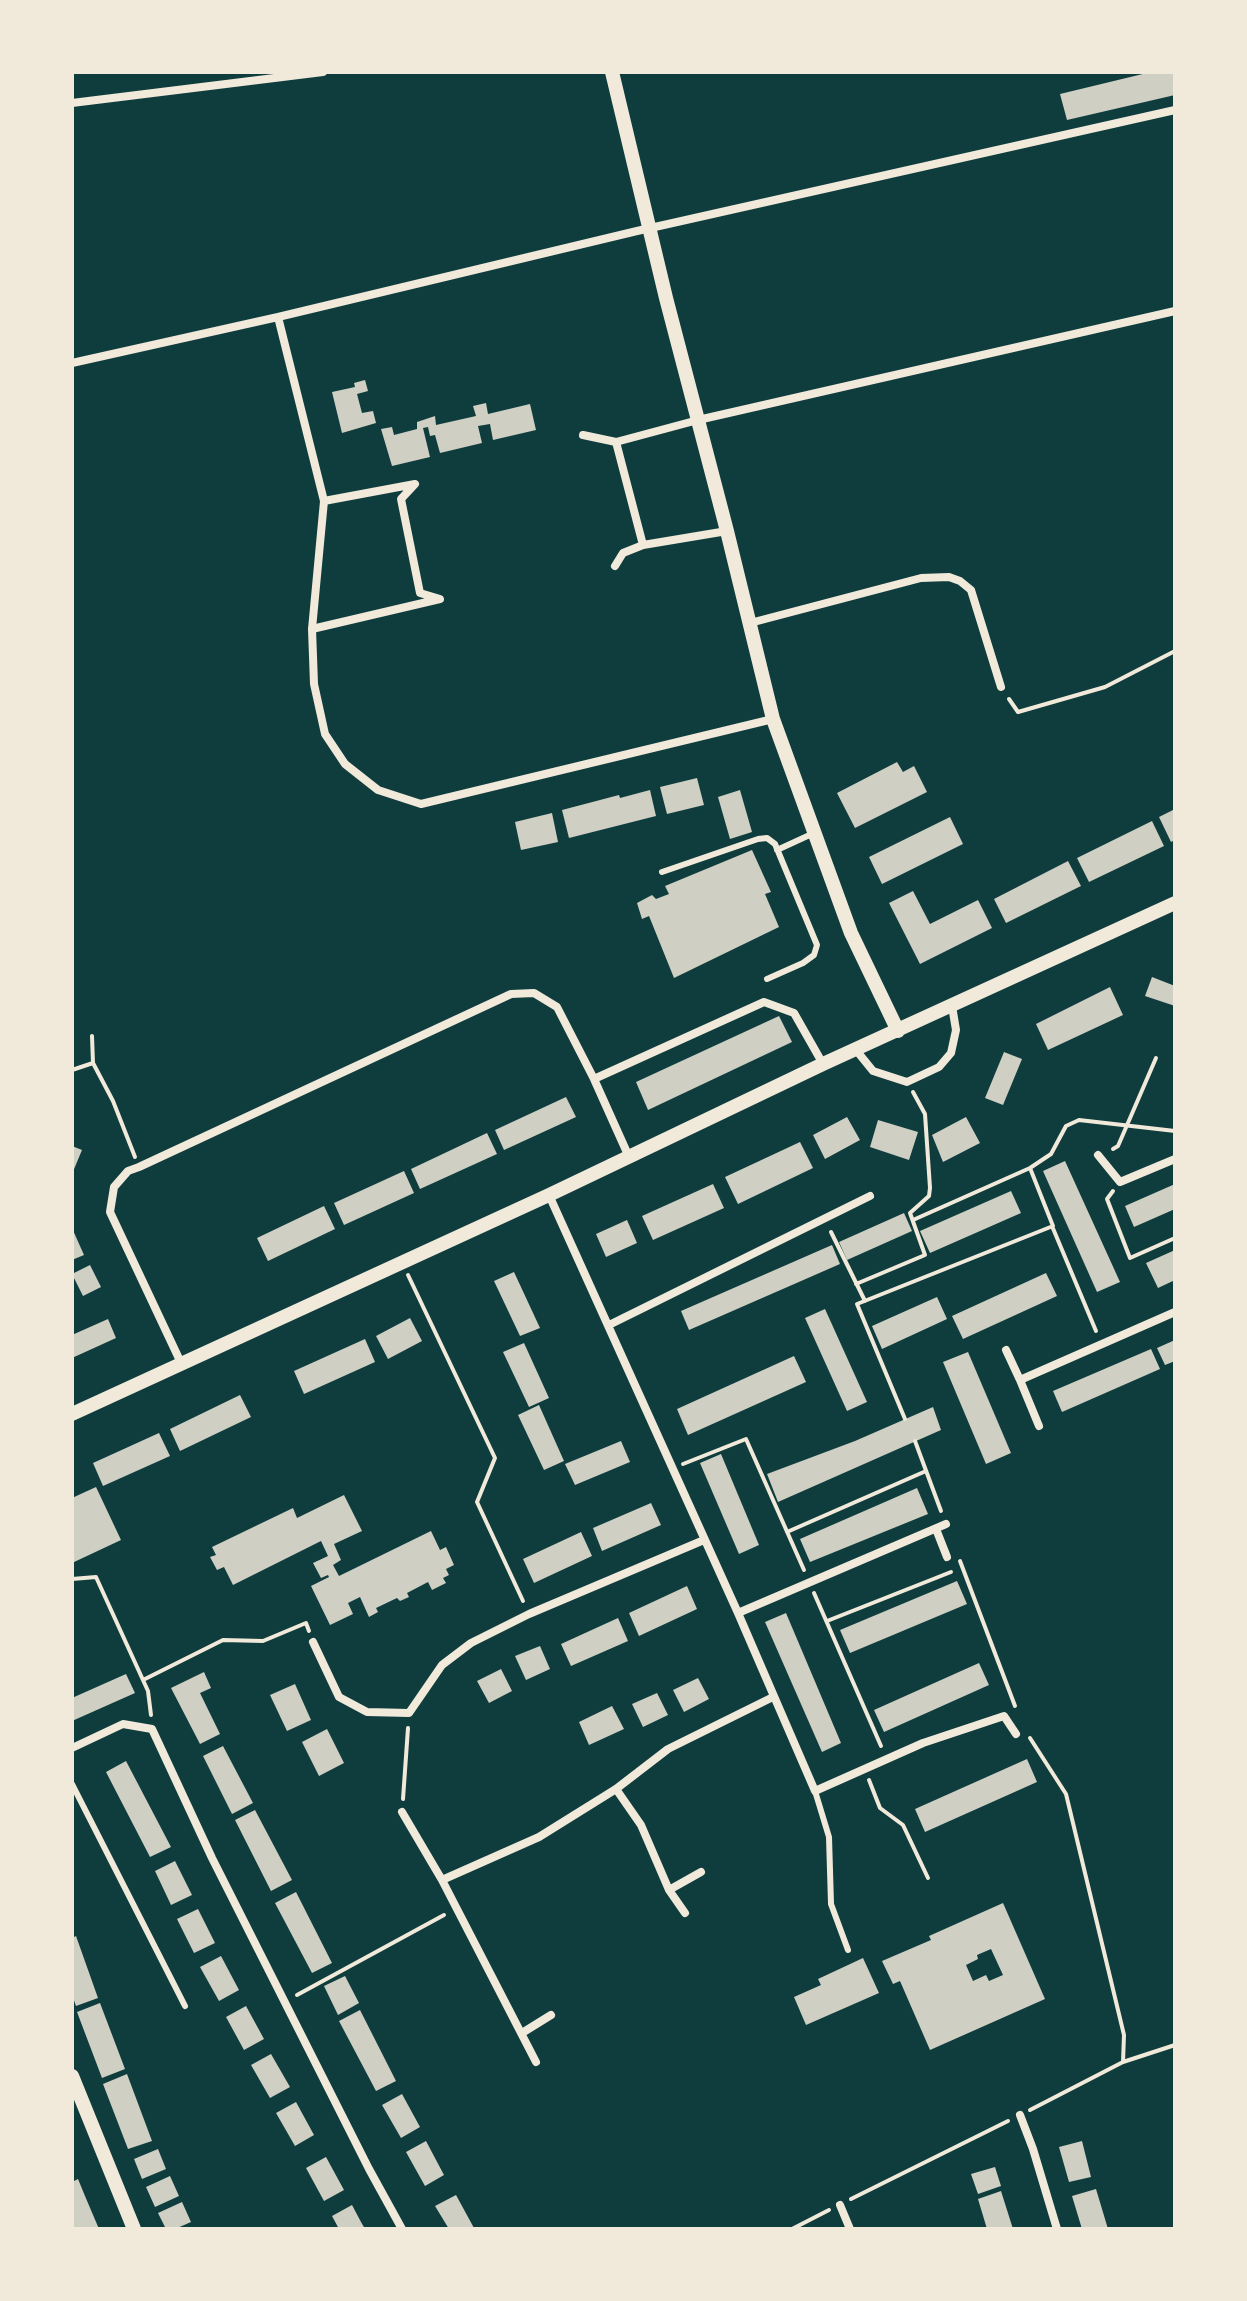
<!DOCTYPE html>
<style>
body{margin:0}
#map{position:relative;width:1247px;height:2301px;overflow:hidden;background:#0f3d3e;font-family:"Golos Text",sans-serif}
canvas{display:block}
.frame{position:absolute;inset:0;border:74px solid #f1e9da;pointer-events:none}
</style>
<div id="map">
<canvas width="1247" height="2301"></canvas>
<div class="frame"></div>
</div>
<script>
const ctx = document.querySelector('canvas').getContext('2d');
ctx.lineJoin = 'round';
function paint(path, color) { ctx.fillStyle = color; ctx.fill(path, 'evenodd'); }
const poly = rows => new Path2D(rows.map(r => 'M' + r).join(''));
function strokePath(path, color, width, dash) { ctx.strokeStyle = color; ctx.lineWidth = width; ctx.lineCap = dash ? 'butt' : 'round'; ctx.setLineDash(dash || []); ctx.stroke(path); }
paint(poly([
 [1151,72,1175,72,1175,95,1067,120,1060,94],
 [365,380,368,391,357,394,362,413,373,411,376,423,342,433,332,392,355,387,354,383],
 [486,403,488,414,530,404,536,430,493,440,490,424,478,426,482,443,440,453,435,435,430,436,428,427,423,428,430,457,392,466,381,429,392,427,394,435,417,429,417,422,435,416,436,425,476,416,473,406],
 [897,762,903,772,914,766,927,792,855,828,837,793],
 [697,778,704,805,667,814,660,787],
 [650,790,656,816,569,838,562,810,619,795,620,798],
 [740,790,752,832,730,839,718,797],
 [1175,809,1175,840,1171,842,1159,817],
 [552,813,558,842,521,850,515,822],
 [950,817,963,844,882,884,869,857],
 [1152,821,1164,846,1089,882,1077,858],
 [752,850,771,892,765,894,779,927,674,978,649,916,642,919,637,903,652,895,656,899,669,894,665,886],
 [1068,861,1081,886,1006,923,994,899],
 [913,891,930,924,978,900,992,928,920,964,889,903],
 [1152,977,1175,986,1175,1006,1145,996],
 [1110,987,1123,1015,1048,1050,1036,1024],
 [779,1016,792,1042,648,1110,636,1082],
 [1004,1052,1022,1059,1003,1105,985,1098],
 [566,1097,576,1117,504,1150,495,1130],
 [847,1117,860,1140,825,1159,813,1135],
 [966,1117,980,1143,943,1162,932,1135],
 [878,1120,918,1132,909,1160,870,1147],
 [487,1133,497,1154,420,1189,411,1169],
 [800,1142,813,1168,738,1204,725,1177],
 [72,1146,82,1150,72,1174],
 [1065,1161,1120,1282,1097,1292,1043,1171],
 [404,1171,414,1193,344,1225,334,1203],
 [713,1184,724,1208,653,1240,642,1216],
 [1175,1184,1175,1209,1134,1227,1125,1206],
 [1011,1191,1021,1213,930,1253,920,1231],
 [324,1206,335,1229,268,1261,257,1238],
 [904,1213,912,1231,847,1260,839,1242],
 [627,1220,637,1243,606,1257,596,1234],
 [72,1228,84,1255,72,1260],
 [832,1245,840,1264,689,1330,681,1311],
 [1175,1250,1175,1280,1158,1288,1146,1263],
 [90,1265,101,1287,83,1296,72,1274],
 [514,1272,540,1328,520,1336,494,1281],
 [1046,1273,1057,1296,963,1339,952,1316],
 [937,1297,947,1319,882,1349,872,1326],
 [825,1309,867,1402,847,1411,805,1318],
 [410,1318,422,1341,388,1359,376,1336],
 [108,1319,116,1338,72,1358,72,1335],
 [365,1339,375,1362,304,1394,294,1371],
 [1175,1340,1175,1361,1165,1365,1157,1348],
 [524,1343,549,1398,529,1407,503,1352],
 [1151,1349,1160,1369,1062,1412,1053,1391],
 [968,1352,1011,1453,986,1464,943,1362],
 [794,1356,806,1382,688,1435,677,1409],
 [240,1395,251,1417,180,1451,170,1429],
 [539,1405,564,1461,544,1470,518,1415],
 [933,1407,941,1430,778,1502,767,1474,855,1441],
 [159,1433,170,1456,103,1486,93,1463],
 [621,1441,630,1462,575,1485,565,1464],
 [721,1454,759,1545,739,1554,700,1463],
 [96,1487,121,1540,72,1563,72,1498],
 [917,1488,928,1514,810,1562,800,1539],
 [344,1495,362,1531,334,1544,341,1560,333,1565,339,1576,431,1531,440,1550,446,1547,454,1565,446,1569,449,1575,443,1578,446,1583,432,1590,428,1582,407,1593,409,1597,400,1601,397,1598,376,1608,378,1612,369,1617,360,1597,348,1603,353,1614,330,1625,311,1586,329,1577,328,1575,321,1578,313,1563,328,1556,321,1541,233,1585,224,1567,217,1570,210,1557,216,1555,212,1547,293,1508,297,1518],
 [651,1503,661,1525,602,1551,593,1528],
 [581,1532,592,1556,534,1583,523,1559],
 [957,1581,967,1604,850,1653,840,1630],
 [687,1586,697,1609,639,1636,629,1613],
 [786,1613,841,1743,822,1752,765,1622],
 [618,1618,628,1641,571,1666,561,1644],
 [540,1646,550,1669,526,1680,515,1656],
 [979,1663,989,1685,884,1732,874,1710],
 [501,1669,512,1691,489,1703,477,1681],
 [204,1672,211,1688,200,1693,220,1734,200,1744,171,1688],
 [126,1674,135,1693,72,1721,72,1698],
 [698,1678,709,1699,684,1712,673,1690],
 [295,1684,311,1720,287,1731,270,1695],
 [657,1693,668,1715,643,1727,632,1704],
 [612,1706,624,1729,589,1745,579,1722],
 [327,1729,344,1763,319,1776,302,1742],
 [223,1746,253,1803,232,1814,203,1756],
 [1027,1759,1037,1782,925,1832,915,1809],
 [126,1761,171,1847,150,1857,106,1772],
 [255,1810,292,1880,271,1891,235,1820],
 [175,1861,192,1895,171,1905,155,1871],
 [296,1892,332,1963,312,1973,275,1903],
 [1003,1903,1045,1999,930,2050,900,1981,893,1984,882,1961,931,1940,929,1936],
 [991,1949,1003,1975,989,1981,986,1975,973,1981,966,1965,978,1959,977,1955],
 [198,1909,215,1943,194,1953,177,1919],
 [76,1936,98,1998,76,2006,72,1995,72,1938],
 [221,1956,239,1990,219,2001,200,1967],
 [863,1958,879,1993,806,2025,794,1997,821,1985,818,1979],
 [345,1976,359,2003,338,2015,324,1986],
 [100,2003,125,2069,102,2078,77,2012],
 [246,2006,264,2039,244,2050,226,2017],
 [360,2010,396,2081,376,2091,339,2021],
 [271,2054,290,2087,270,2098,251,2065],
 [127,2074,152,2141,128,2149,103,2084],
 [402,2094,420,2127,401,2138,382,2105],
 [296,2102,314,2135,295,2146,276,2113],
 [426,2141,444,2175,425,2186,406,2152],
 [1082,2141,1091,2177,1069,2182,1059,2147],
 [158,2149,166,2169,142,2179,134,2159],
 [326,2157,344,2190,324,2201,306,2168],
 [995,2167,1001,2186,978,2194,971,2174],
 [170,2176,179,2196,155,2207,146,2187],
 [78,2179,85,2196,99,2229,72,2229,72,2182],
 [1096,2189,1108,2229,1082,2229,1072,2196],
 [1001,2191,1013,2229,987,2229,978,2199],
 [456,2195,474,2228,472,2229,449,2229,435,2206],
 [182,2202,191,2222,175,2229,166,2229,158,2213],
 [352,2205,361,2222,365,2229,339,2229,332,2216]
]), '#cfcfc3');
strokePath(poly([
 [1009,699,1018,712,1105,687,1175,651],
 [92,1036,93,1063,113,1101,135,1157],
 [72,1070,93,1063],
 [1113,1149,1118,1146,1156,1058],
 [1113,1191,1107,1199,1130,1258,1175,1238],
 [913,1220,1030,1168,1051,1154,1066,1126,1079,1120,1175,1131],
 [1052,1226,1096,1331],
 [831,1232,865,1301],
 [408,1275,495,1458,477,1502,523,1601],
 [856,1284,925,1255,910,1213,929,1196,930,1188,925,1114,913,1092],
 [905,1419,857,1304,1053,1226,1030,1168],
 [915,1441,941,1511],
 [683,1464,746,1439,804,1570],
 [787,1532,926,1471],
 [960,1561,1015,1706],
 [72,1579,96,1577,148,1691,151,1715],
 [814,1593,881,1746],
 [827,1621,951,1572],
 [143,1680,223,1640,263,1641,306,1623,309,1631],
 [1030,1738,1066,1794,1124,2035,1123,2062],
 [869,1780,880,1808,903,1825,928,1878],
 [403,1799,408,1728],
 [297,1995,444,1915],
 [1030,2110,1123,2062,1175,2045],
 [851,2199,1008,2121],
 [792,2229,829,2210]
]), '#f1e9da', 4);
strokePath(poly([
 [777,850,814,833],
 [662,872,758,839,767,838,775,844,817,945,814,955,803,963,767,979],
 [72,1784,185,2006],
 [815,1791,829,1837,831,1904,848,1950]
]), '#f1e9da', 6);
strokePath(poly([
 [72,103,323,72],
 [278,317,324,501,312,629,314,684,325,734,345,764,378,790,421,804,773,719],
 [72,363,278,317,637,231,1175,110],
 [583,435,616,442],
 [727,531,643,545,616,442,698,420,1175,311],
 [615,566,623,553,643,545],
 [750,623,921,578,949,577,960,581,971,590,1001,687],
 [312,629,440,599,420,593,401,499,415,484,324,501],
 [856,1050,873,1071,907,1082,939,1067,951,1053,956,1030,952,1006],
 [594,1079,764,1002,794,1013,823,1064],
 [1098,1155,1120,1182,1175,1159],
 [549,1195,738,1613,815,1791,923,1743,1004,1716,1016,1734],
 [609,1325,870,1196],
 [1006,1350,1020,1380],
 [182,1365,110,1212,114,1187,128,1171,139,1167,511,994,534,993,557,1007,594,1079,629,1157],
 [1039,1426,1020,1380,1175,1312],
 [936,1529,947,1557],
 [738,1613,946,1524],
 [313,1642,339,1697,367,1712,409,1713,442,1665,471,1643,529,1614,704,1540],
 [72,1748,123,1724,152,1729,212,1858,369,2169,402,2229],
 [616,1789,641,1825,669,1890,685,1913],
 [402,1812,442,1880],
 [669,1890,701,1872],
 [522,2033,551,2015],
 [536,2062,442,1880,539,1837,616,1789,668,1749,773,1697],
 [1020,2115,1033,2149,1057,2229],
 [840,2205,850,2229]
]), '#f1e9da', 8);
strokePath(poly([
 [612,72,666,298,727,531,773,719,851,933,898,1031],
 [72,1414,549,1195,823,1064,1175,903],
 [72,2076,134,2229]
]), '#f1e9da', 14);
</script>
